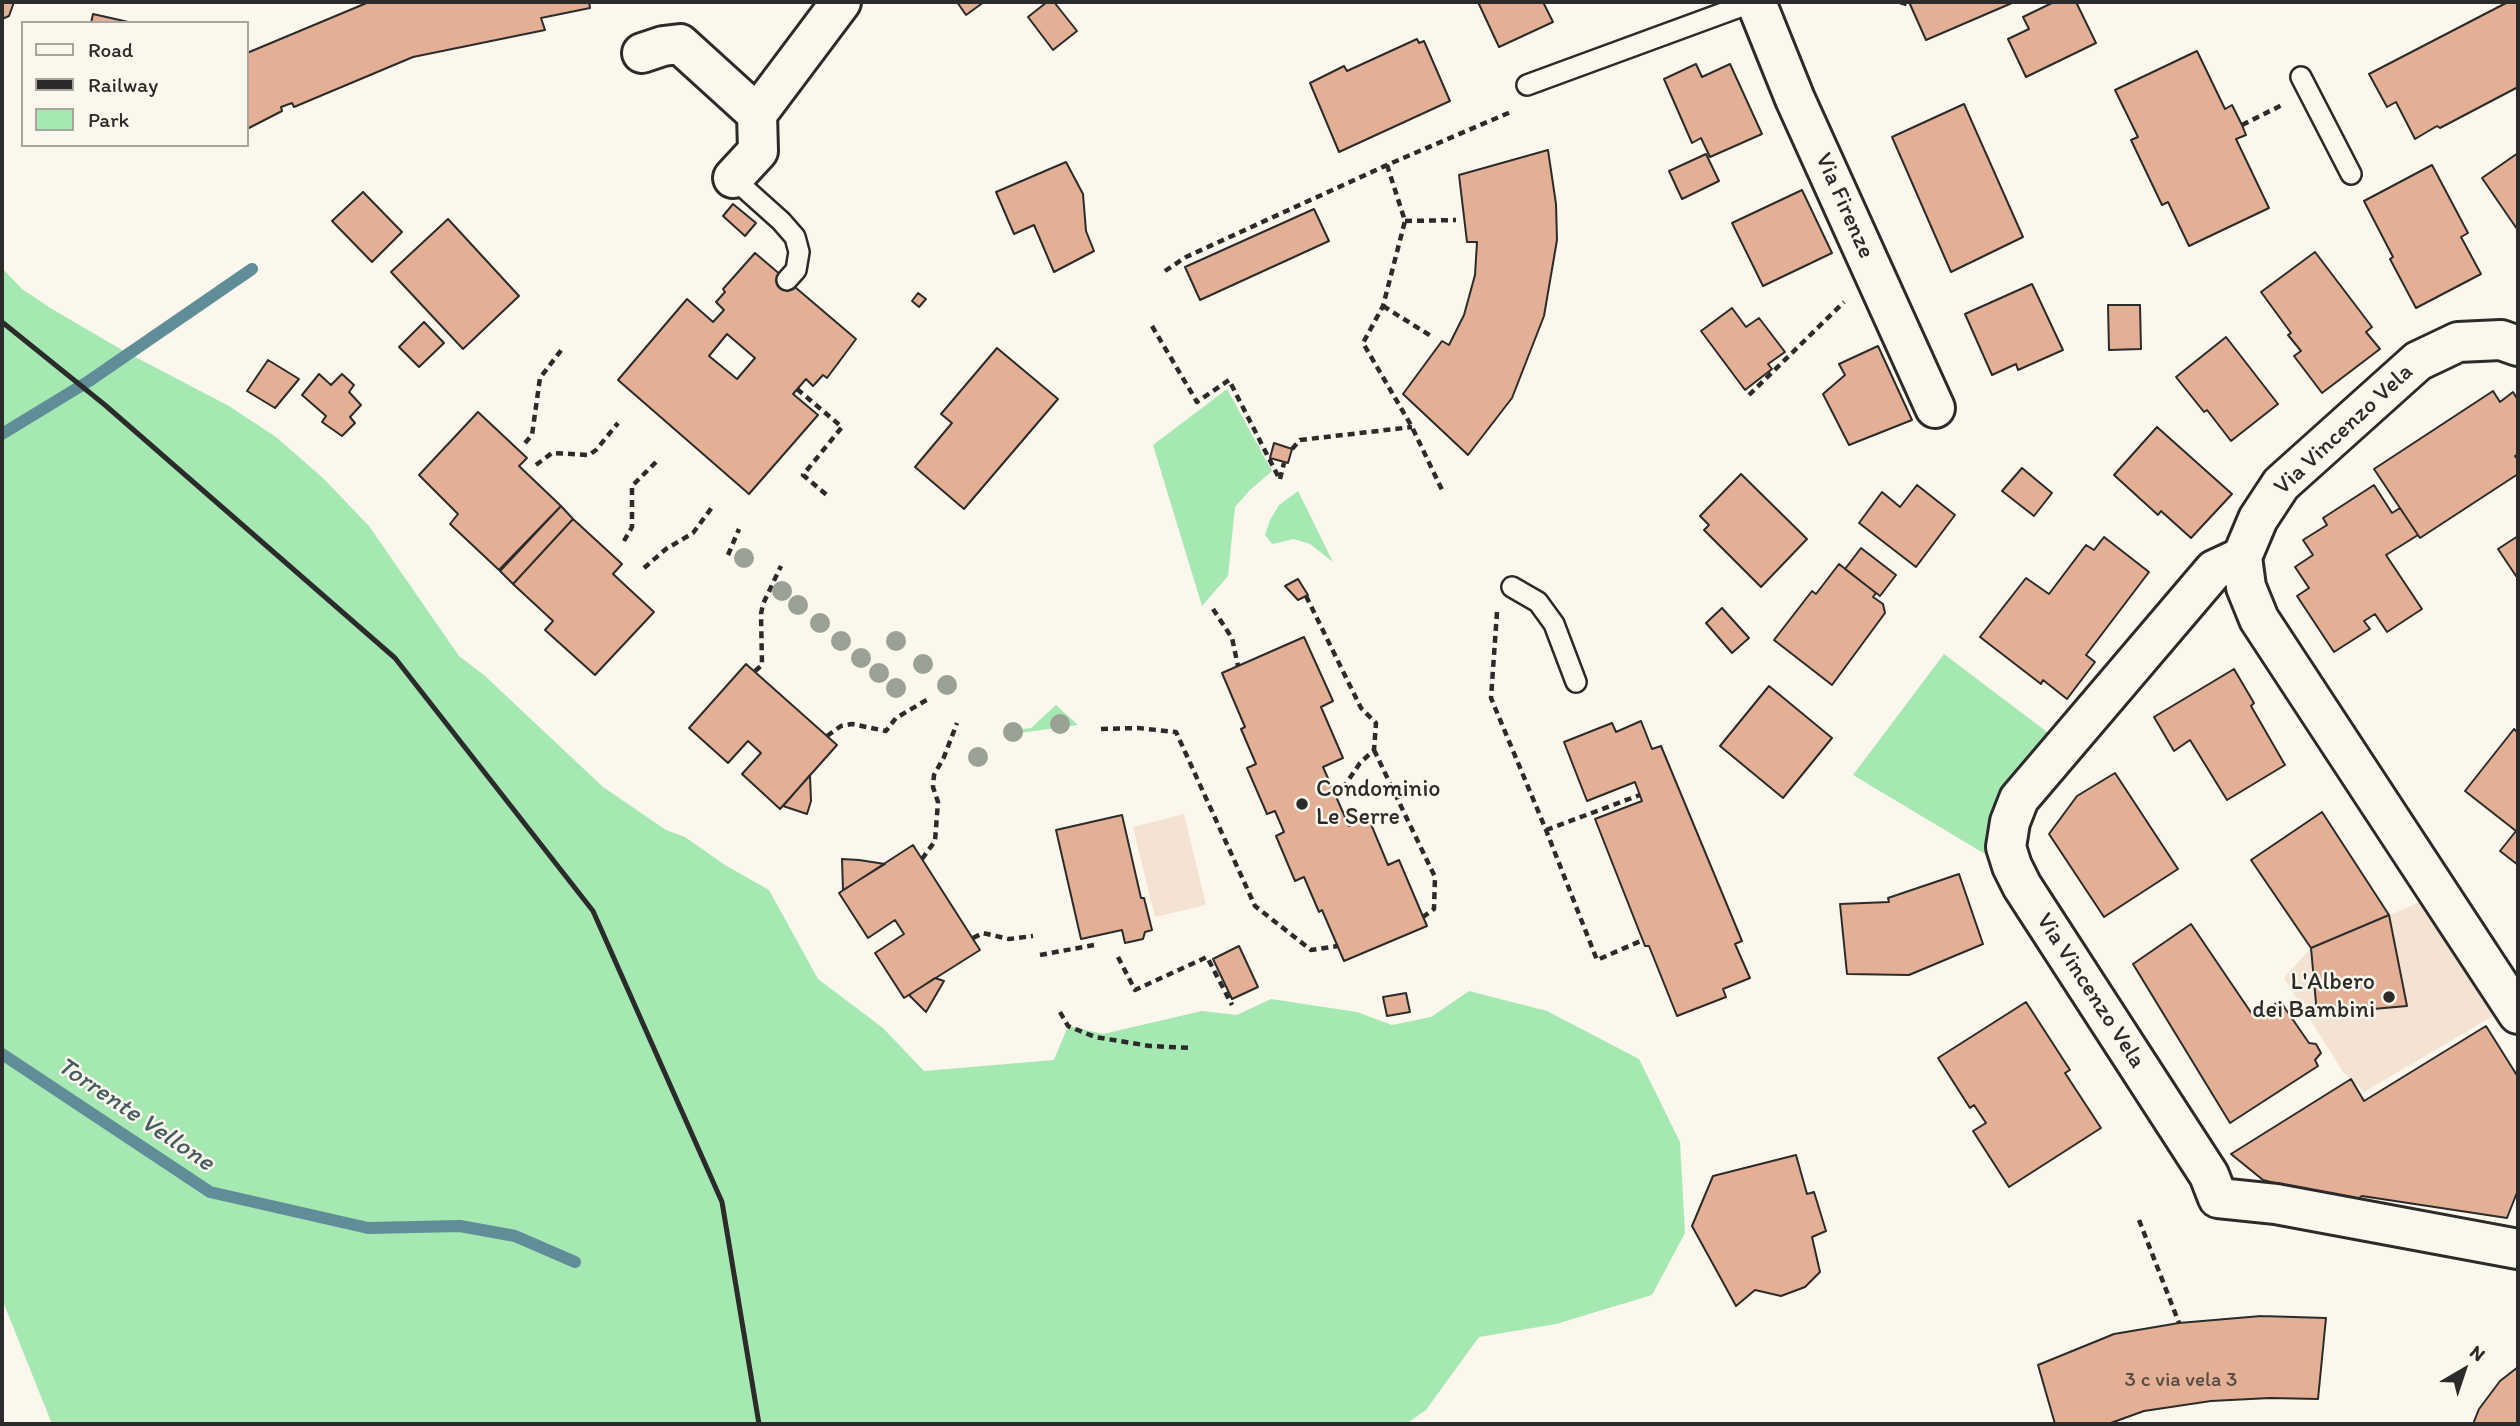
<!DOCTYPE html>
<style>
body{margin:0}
#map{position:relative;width:2520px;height:1426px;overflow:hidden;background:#fbf7ec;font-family:Itim,sans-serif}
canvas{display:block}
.frame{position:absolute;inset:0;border:4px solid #2b2b2b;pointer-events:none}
.legend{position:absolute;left:21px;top:21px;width:228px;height:126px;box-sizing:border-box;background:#fbf7ec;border:2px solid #a8a59f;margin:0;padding:9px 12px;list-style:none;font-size:21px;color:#2b2b2b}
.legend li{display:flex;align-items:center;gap:14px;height:35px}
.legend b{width:35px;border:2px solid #a8a59f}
.north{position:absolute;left:2429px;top:1335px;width:70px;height:70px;-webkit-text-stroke:5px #fbf7ec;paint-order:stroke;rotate:39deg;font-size:19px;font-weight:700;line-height:28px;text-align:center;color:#2b2b2b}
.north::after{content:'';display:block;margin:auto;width:24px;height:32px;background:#2b2b2b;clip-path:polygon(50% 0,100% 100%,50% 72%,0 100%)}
</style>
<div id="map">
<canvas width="2520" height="1426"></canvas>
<div class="frame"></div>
<ul class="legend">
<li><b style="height:9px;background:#fbf7ec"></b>Road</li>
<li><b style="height:9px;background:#2b2b2b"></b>Railway</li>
<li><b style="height:19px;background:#a5e8b2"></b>Park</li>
</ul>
<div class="north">N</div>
</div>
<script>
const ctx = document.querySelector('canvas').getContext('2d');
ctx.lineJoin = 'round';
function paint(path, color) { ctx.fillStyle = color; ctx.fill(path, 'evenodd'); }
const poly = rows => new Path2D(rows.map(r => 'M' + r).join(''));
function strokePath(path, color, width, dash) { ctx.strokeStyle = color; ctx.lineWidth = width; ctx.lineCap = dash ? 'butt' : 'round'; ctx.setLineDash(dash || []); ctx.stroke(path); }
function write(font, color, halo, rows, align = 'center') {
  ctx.font = font + ' Itim,sans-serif'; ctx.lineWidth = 5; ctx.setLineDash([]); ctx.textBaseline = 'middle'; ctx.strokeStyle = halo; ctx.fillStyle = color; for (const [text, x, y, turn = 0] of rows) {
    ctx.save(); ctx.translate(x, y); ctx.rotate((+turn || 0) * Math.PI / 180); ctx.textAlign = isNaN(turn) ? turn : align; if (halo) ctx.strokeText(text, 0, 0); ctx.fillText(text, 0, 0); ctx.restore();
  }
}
paint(poly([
 [1184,814,1206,905,1155,917,1133,827],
 [2425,900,2493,1016,2364,1092,2343,1072,2284,978,2311,948]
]), '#f4e2d2');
paint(poly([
 [2,268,22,289,52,309,124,351,229,406,276,437,323,478,369,526,459,656,484,675,603,787,666,830,685,837,725,865,769,890,818,979,883,1028,924,1071,1054,1060,1068,1026,1103,1034,1202,1011,1237,1015,1271,999,1357,1012,1392,1025,1431,1017,1469,991,1547,1011,1639,1059,1680,1142,1685,1233,1652,1295,1556,1324,1479,1337,1426,1410,1406,1424,52,1424,2,1299],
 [1227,389,1272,471,1250,490,1235,507,1228,576,1202,606,1153,445],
 [1298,491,1333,562,1310,544,1294,539,1272,544,1265,535,1270,520,1279,505],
 [1944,654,2055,738,1995,860,1853,775],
 [1056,705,1078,725,1012,734,1008,731,1031,728]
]), '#a5e8b2');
strokePath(poly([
 [2,434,89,381,252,269],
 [2,1054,210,1192,368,1228,460,1226,515,1236,575,1262]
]), '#5f8d98', 12);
const building = poly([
 [2,2,14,2,9,16,2,19,2,2],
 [369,2,589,2,590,8,541,18,545,30,413,57,294,107,292,103,281,107,282,111,247,129,247,53,369,2],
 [957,2,984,2,966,15,957,2],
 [1047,2,1054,2,1077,31,1053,50,1028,17,1047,2],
 [1478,2,1543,2,1553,22,1499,47,1478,2],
 [1909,2,2011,2,2012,3,1926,40,1909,2],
 [2054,2,2076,2,2096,43,2026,77,2008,39,2029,29,2023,17,2054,2],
 [2508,2,2518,2,2518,87,2440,128,2437,126,2415,139,2396,102,2387,107,2369,74,2508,2],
 [93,14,133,23,91,23,93,14],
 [1417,39,1419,43,1424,41,1450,101,1339,152,1310,83,1344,66,1347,71,1417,39],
 [2197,51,2225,109,2232,105,2242,125,2246,135,2236,139,2269,208,2189,246,2168,202,2162,205,2131,140,2138,137,2115,90,2197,51],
 [1696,64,1702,77,1730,64,1762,134,1710,157,1701,138,1692,143,1664,79,1696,64],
 [1964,104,2023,237,1951,272,1892,137,1964,104],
 [1548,150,1556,204,1557,240,1544,316,1512,398,1468,455,1403,394,1442,341,1449,345,1464,315,1475,275,1477,242,1467,242,1459,175,1548,150],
 [2518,153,2518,228,2517,229,2482,178,2518,153],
 [1706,154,1719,181,1682,199,1669,171,1706,154],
 [1066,162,1083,194,1086,231,1094,251,1054,272,1034,225,1014,234,996,192,1066,162],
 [2432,165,2468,233,2461,237,2481,274,2416,308,2390,259,2393,257,2364,201,2432,165],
 [1802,190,1832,253,1763,286,1732,223,1802,190],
 [363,192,402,232,372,262,332,221,363,192],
 [733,204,756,223,745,236,723,216,733,204],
 [1314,209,1329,241,1200,300,1185,267,1314,209],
 [448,219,519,296,463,349,391,272,448,219],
 [2315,252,2372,327,2366,332,2380,349,2322,393,2294,356,2301,351,2288,335,2291,333,2261,292,2315,252],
 [755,253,856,339,827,378,823,375,813,386,806,379,793,394,818,415,749,494,618,380,687,299,713,322,724,310,716,302,725,292,723,289,755,253],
 [727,334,755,358,737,379,709,356,727,334],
 [2032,284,2063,350,2018,370,2016,364,1992,375,1965,314,2032,284],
 [918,293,926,299,919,307,912,301,918,293],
 [2108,305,2140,305,2141,349,2109,350,2108,305],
 [1732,308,1746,327,1759,318,1785,352,1768,364,1772,369,1745,390,1701,331,1732,308],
 [424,322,444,343,419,367,399,347,424,322],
 [2226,337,2278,404,2231,441,2207,410,2204,412,2176,377,2226,337],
 [1878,346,1912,420,1849,445,1823,394,1845,375,1839,364,1878,346],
 [997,348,1058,399,964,509,915,467,952,423,941,414,997,348],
 [268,360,299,379,275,408,247,391,268,360],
 [319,374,331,385,342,374,354,385,349,392,361,405,350,417,355,423,342,436,322,422,326,416,302,395,319,374],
 [2493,391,2500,402,2513,392,2518,400,2518,454,2515,456,2518,460,2518,474,2420,538,2374,469,2493,391],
 [478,412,527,458,519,466,561,506,499,570,450,524,458,514,419,475,478,412],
 [2157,427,2232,494,2191,538,2161,511,2158,515,2114,475,2157,427],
 [1274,443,1292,449,1288,463,1270,458,1274,443],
 [2022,468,2052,493,2034,516,2002,491,2022,468],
 [1741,474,1807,539,1761,587,1704,530,1709,525,1700,516,1741,474],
 [1917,485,1955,515,1916,567,1859,523,1882,492,1900,507,1917,485],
 [2374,485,2392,513,2400,508,2418,535,2386,555,2422,609,2387,632,2375,614,2364,621,2370,629,2334,652,2297,596,2309,588,2295,567,2313,555,2303,540,2327,525,2323,518,2374,485],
 [561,506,573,519,513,584,500,571,561,506],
 [573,519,622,564,613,574,654,612,595,675,545,630,553,621,513,584,573,519],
 [2518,536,2518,579,2498,549,2518,536],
 [2104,537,2149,572,2086,655,2095,662,2067,699,2043,680,2041,684,1980,637,2026,578,2049,594,2086,545,2094,550,2104,537],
 [1861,548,1896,575,1880,596,1845,569,1861,548],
 [1839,564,1876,593,1873,597,1883,604,1885,613,1832,685,1774,640,1812,591,1816,594,1839,564],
 [1298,579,1308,595,1298,600,1285,586,1298,579],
 [1722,608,1749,638,1732,653,1706,623,1722,608],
 [1304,637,1333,701,1321,707,1343,758,1323,767,1349,826,1368,817,1388,865,1399,860,1427,926,1344,961,1322,910,1319,912,1304,877,1295,881,1276,836,1284,832,1275,811,1267,814,1247,768,1256,764,1241,729,1245,727,1222,673,1304,637],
 [746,664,837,745,780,809,742,774,761,753,748,741,728,763,689,728,746,664],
 [2234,669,2254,703,2251,706,2285,765,2227,800,2190,740,2174,751,2154,717,2234,669],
 [1769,686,1832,738,1783,798,1720,746,1769,686],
 [1641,721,1652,749,1661,746,1742,941,1735,944,1750,978,1723,989,1726,997,1677,1016,1649,946,1645,946,1595,819,1642,801,1635,782,1587,801,1564,742,1612,723,1616,732,1641,721],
 [2514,729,2518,733,2518,865,2500,851,2516,831,2465,791,2514,729],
 [2115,773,2178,869,2104,917,2049,834,2077,796,2115,773],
 [810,775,811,801,807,814,783,806,810,775],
 [2322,812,2389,915,2311,948,2251,860,2322,812],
 [1122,815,1141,898,1144,898,1152,930,1145,932,1143,939,1125,943,1122,930,1081,939,1056,830,1122,815],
 [913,845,980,950,904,998,875,953,904,934,895,920,868,938,839,893,913,845],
 [842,859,859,860,885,864,843,890,842,859],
 [1959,874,1983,944,1909,975,1847,974,1840,904,1889,902,1888,898,1959,874],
 [2389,915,2407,1006,2317,1014,2311,948,2389,915],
 [2191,924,2254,1017,2280,1001,2309,1043,2316,1044,2321,1053,2315,1060,2318,1066,2230,1123,2133,964,2191,924],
 [1239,946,1258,987,1232,999,1213,959,1239,946],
 [935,978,944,981,926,1012,909,995,935,978],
 [1406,993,1410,1012,1387,1016,1383,997,1406,993],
 [2026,1002,2070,1070,2065,1073,2101,1128,2009,1187,1973,1131,1986,1123,1974,1105,1970,1108,1938,1058,2026,1002],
 [2486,1026,2518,1077,2518,1190,2507,1218,2362,1196,2351,1203,2263,1180,2231,1154,2351,1079,2364,1101,2486,1026],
 [1796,1155,1807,1194,1814,1192,1826,1231,1812,1237,1820,1272,1805,1287,1781,1296,1755,1290,1736,1306,1692,1226,1713,1176,1796,1155],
 [2261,1316,2326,1318,2318,1399,2270,1398,2211,1401,2144,1411,2108,1424,2055,1424,2038,1365,2114,1334,2179,1323,2261,1316],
 [2518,1367,2517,1424,2473,1424,2479,1409,2500,1381,2518,1367]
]);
paint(building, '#e3b095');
strokePath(building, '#2b2b2b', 2);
const lane = poly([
 [2301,77,2351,174],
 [1527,85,1753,2],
 [733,178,781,221,795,237,799,252,796,270,787,280],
 [1512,587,1538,602,1554,624,1576,682]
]);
const street = poly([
 [1756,2,1795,99,1935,408],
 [642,53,663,46,680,44,757,114],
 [733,178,758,151,757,114,841,2],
 [2518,346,2501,340,2458,342,2418,361,2281,484,2258,519,2242,557,2246,587,2259,619,2518,1014],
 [2242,557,2214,570,2019,799,2010,822,2006,847,2012,866,2022,886,2209,1175,2218,1198,2276,1204,2518,1249]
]);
strokePath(lane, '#2b2b2b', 24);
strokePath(street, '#2b2b2b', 44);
strokePath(poly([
 [1900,2,1910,5],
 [2242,125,2282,105],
 [1387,165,1405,221,1383,306,1363,343,1412,427,1443,492],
 [1405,221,1456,220],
 [1165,271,1186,257,1387,165,1513,111],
 [1383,306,1431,336],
 [1152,326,1197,402,1229,380,1280,480],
 [797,389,842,427,803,475,828,496],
 [1749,395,1844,302],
 [525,443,532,435,540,378,562,349],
 [1292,449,1300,440,1412,427],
 [536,465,552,453,589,455,596,450,618,423],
 [1280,479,1284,463],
 [624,541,632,527,632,486,659,459],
 [728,555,739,529],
 [644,568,666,549,693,533,713,506],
 [1306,596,1361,708,1376,723,1374,750,1360,763,1337,797],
 [1213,609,1232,638,1238,666],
 [1497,612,1491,698,1546,830,1597,960,1643,940],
 [755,671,762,665,761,614,763,604,781,566],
 [1101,729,1138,728,1176,732,1255,906,1311,950,1338,946],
 [827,736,841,726,852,724,886,731,896,718,930,698],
 [1374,750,1435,877,1434,909,1423,917],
 [1546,830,1640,795],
 [922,859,935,841,938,802,933,787,934,775,944,757,957,723],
 [973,938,983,933,1009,939,1033,936],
 [1040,955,1094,945],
 [1118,957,1135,990,1207,957,1232,1005],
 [1060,1012,1068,1026,1095,1037,1150,1046,1191,1048],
 [2139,1220,2179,1323]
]), '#2b2b2b', 4.5, [7, 5]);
strokePath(lane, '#fbf7ec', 19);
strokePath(street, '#fbf7ec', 38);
strokePath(poly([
 [2,322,105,405,395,658,593,911,722,1202,759,1424]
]), '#2b2b2b', 5);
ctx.fillStyle = '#9aa195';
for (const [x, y] of [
 [744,558],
 [782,591],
 [798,605],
 [820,623],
 [841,641],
 [896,641],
 [861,658],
 [923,664],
 [879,673],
 [947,685],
 [896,688],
 [1060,724],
 [1013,732],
 [978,757]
]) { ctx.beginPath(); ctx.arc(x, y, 10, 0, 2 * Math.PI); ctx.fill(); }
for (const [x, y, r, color] of [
 [1302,804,7,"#2b2b2b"],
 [2389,997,7,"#2b2b2b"]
]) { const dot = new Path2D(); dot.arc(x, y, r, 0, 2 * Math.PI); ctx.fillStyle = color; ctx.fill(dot); strokePath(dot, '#fbf7ec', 2.5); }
write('21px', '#594c46', null, [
 ["3 c via vela 3",2181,1381]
]);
write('24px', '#2b2b2b', '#fbf7ec', [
 ["Via Firenze",1844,206,66],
 ["Via Vincenzo Vela",2344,430,-43],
 ["Via Vincenzo Vela",2090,991,57]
]);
write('24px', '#2b2b2b', '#fbf7ec', [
 ["Condominio",1316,790],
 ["Le Serre",1316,818],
 ["L'Albero",2375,983,"right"],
 ["dei Bambini",2375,1011,"right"]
], 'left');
write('italic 26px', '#455c61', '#fbf7ec', [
 ["Torrente Vellone",135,1115,34]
]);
</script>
